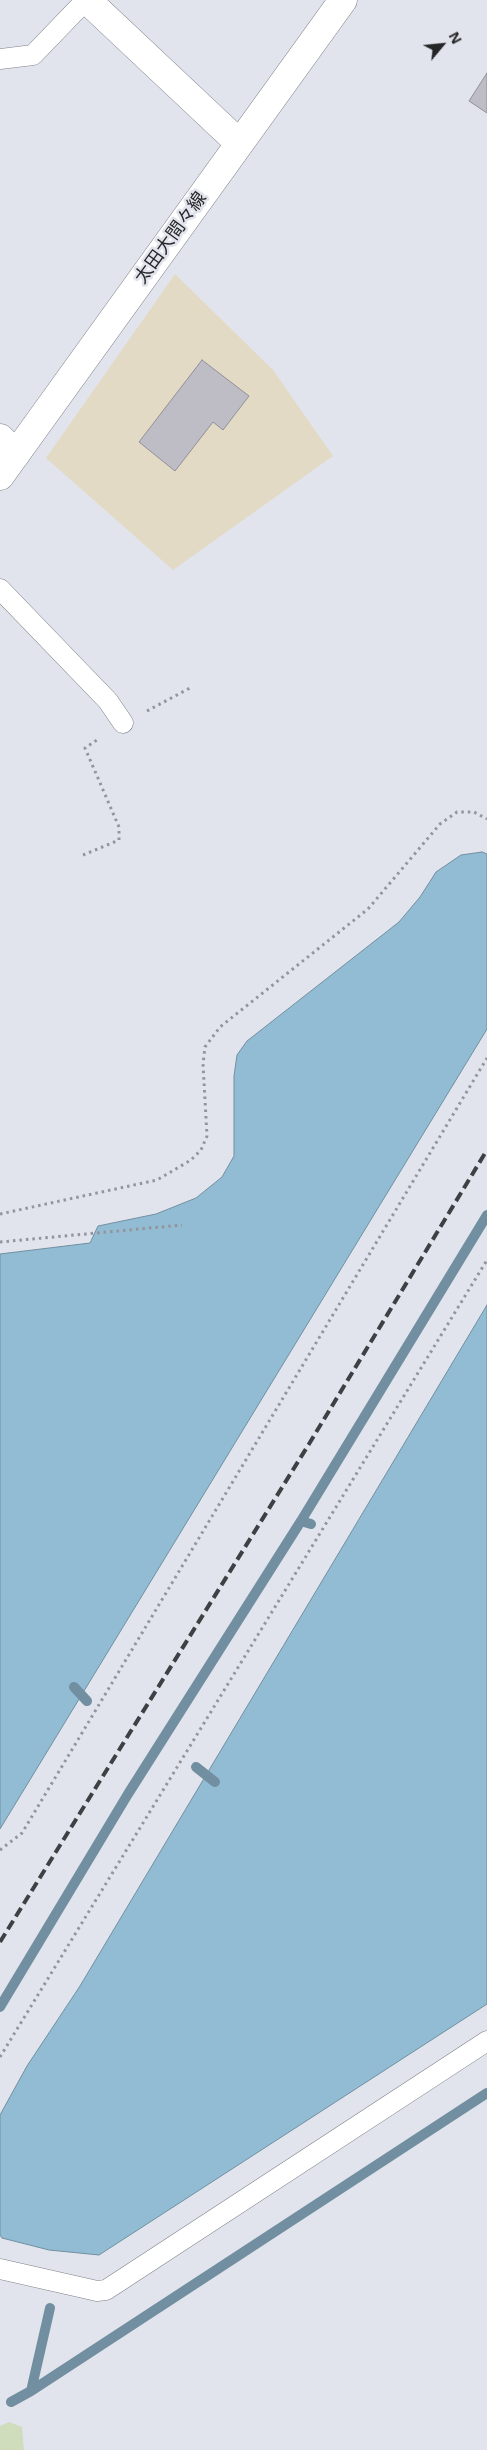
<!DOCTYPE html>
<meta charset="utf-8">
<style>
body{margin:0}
#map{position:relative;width:487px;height:2450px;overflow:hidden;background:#e1e4ec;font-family:"Noto Sans",sans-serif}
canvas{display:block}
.north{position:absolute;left:417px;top:20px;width:50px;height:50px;-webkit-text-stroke:4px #e1e4ec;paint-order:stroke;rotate:62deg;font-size:14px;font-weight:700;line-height:20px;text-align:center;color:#242628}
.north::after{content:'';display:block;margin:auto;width:18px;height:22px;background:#242628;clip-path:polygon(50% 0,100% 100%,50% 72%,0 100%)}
</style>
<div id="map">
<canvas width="487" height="2450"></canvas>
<div class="north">N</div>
</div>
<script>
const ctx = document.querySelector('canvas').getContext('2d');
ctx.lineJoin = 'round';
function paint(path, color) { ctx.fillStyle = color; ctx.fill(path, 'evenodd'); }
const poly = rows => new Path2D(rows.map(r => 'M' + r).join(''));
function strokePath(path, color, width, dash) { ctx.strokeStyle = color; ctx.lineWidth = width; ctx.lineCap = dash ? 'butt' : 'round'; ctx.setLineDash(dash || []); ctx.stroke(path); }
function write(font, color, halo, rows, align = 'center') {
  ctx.font = font + ' "Noto Sans","Noto Sans JP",sans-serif'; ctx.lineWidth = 5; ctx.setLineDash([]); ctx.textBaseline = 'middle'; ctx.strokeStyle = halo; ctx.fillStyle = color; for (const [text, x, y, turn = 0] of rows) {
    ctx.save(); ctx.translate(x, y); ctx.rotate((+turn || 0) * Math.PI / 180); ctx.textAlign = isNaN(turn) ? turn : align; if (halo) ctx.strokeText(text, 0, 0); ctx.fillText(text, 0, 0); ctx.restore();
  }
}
paint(poly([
 [175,274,273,370,333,456,173,570,46,458]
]), '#e3dac5');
paint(poly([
 [9,2422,22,2427,24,2450,0,2450,0,2426]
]), '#cfddbd');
const water = poly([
 [482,852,487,854,487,1029,0,1829,0,1254,90,1243,98,1226,156,1214,196,1198,222,1177,234,1156,234,1076,237,1055,247,1041,399,922,420,897,436,872,461,855,482,852],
 [487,1305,487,2004,99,2255,49,2250,2,2238,0,2235,0,2115,27,2066,80,1986,487,1305]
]);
paint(water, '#92bcd4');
strokePath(water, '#718fa0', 1);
strokePath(poly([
 [311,1524,301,1521,487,1215],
 [74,1687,87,1701],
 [196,1767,215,1782],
 [0,2007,128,1794,301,1521],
 [31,2391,487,2093],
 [11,2402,31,2391,50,2308]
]), '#718fa0', 10);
const building = poly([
 [487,73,487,113,469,101,487,73],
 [202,360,249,396,223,430,213,422,175,471,139,442,202,360]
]);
paint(building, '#bebdc5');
strokePath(building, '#929098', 1);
const lane = poly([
 [0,59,33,55,86,0],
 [0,589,108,701,123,723],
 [0,2269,97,2291,106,2290,487,2041]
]);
const street = poly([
 [87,0,239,143],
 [0,438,16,454]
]);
const primary = poly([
 [0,476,343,0]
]);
strokePath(lane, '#7d8087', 21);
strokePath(street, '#7d8087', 29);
strokePath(primary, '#7d8087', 29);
strokePath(poly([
 [147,711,190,688],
 [83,855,119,840,119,827,85,748,100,738],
 [0,1214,157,1180,191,1160,201,1150,207,1136,203,1064,205,1047,220,1027,368,909,440,824,457,812,474,812,487,819],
 [0,1242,182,1225],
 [0,1850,22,1833,487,1058],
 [0,2057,487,1260]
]), '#93959b', 3, [2.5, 4]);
strokePath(lane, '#fff', 20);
strokePath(street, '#fff', 28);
strokePath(primary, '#fff', 28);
strokePath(poly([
 [0,1942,309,1444,487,1150]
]), '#3e4143', 4, [10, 5]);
write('18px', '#242628', '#e1e4ec', [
 ["太田大間々線",171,238,-54]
]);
</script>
